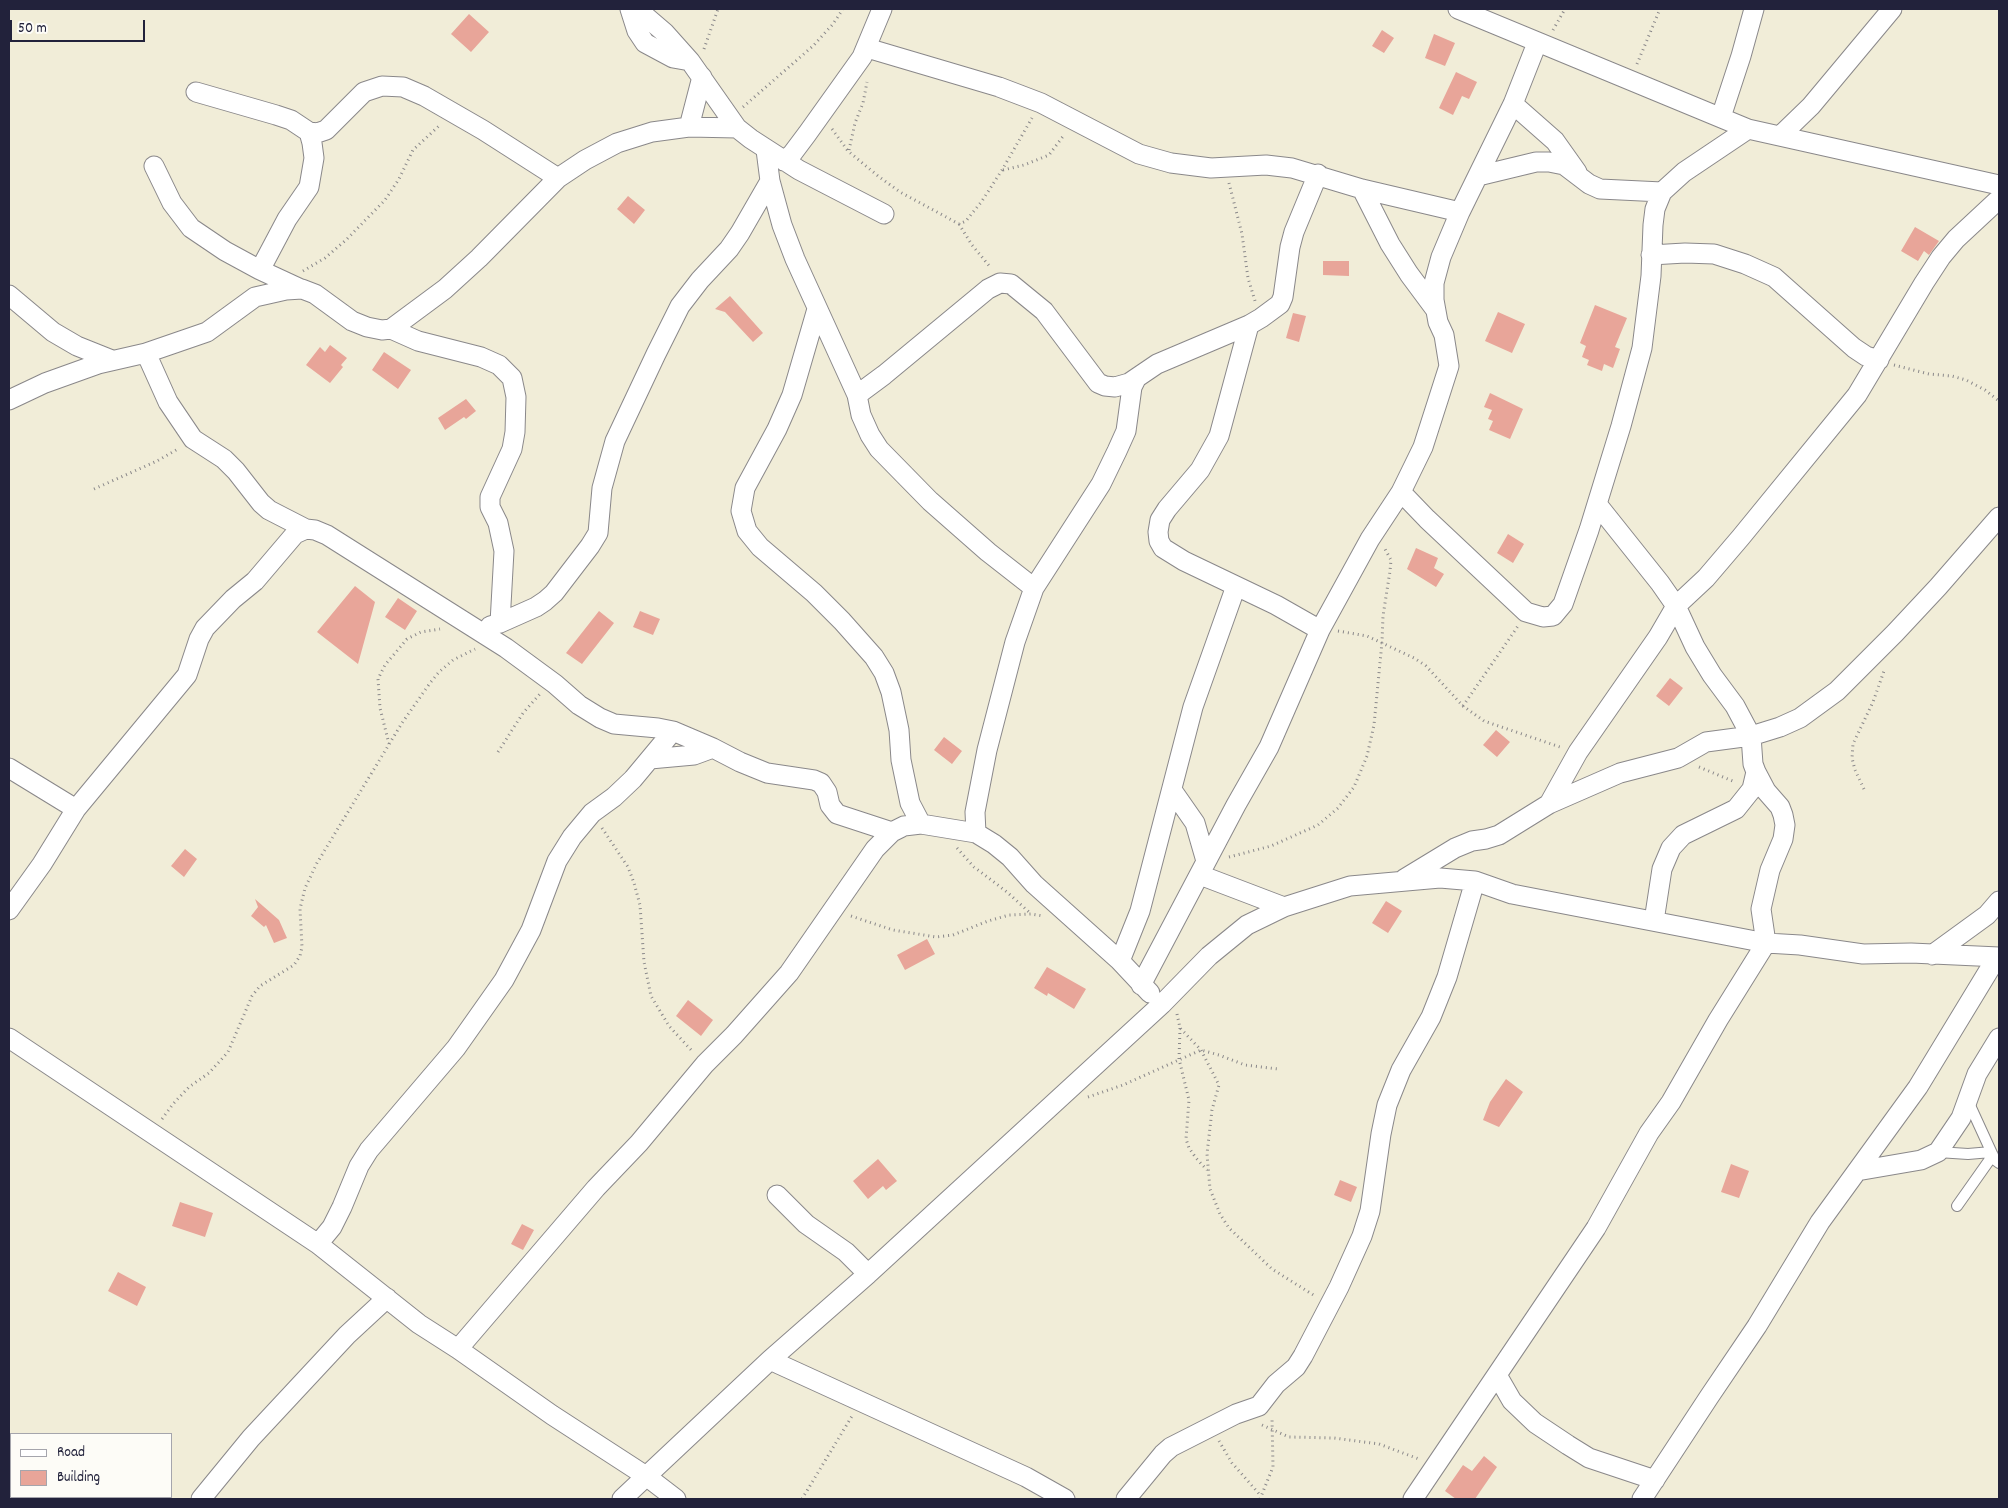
<!DOCTYPE html>
<style>
body{margin:0}
#map{position:relative;width:2008px;height:1508px;overflow:hidden;background:#f1edd8;font-family:Dekko,sans-serif}
canvas{display:block}
.frame{position:absolute;inset:0;border:10px solid #22223b;pointer-events:none}
.legend{position:absolute;left:10px;top:1433px;width:162px;height:65px;box-sizing:border-box;background:#fdfcf7;border:1px solid #a5a5ac;margin:0;padding:6px 9px;list-style:none;font-size:15px;color:#22223b}
.legend li{display:flex;align-items:center;gap:10px;height:25px}
.legend b{width:25px;border:1px solid #a5a5ac}
.scale{position:absolute;left:10px;top:20px;width:135px;height:22px;box-sizing:border-box;border:2px solid #22223b;border-top:0;padding-left:6px;font-size:15px;line-height:18px;white-space:nowrap;color:#22223b;-webkit-text-stroke:4px #fdfcf7;paint-order:stroke}
</style>
<div id="map">
<canvas width="2008" height="1508"></canvas>
<div class="frame"></div>
<ul class="legend">
<li><b style="height:6px;background:#fff"></b>Road</li>
<li><b style="height:14px;background:#e8a599"></b>Building</li>
</ul>
<div class="scale">50 m</div>
</div>
<script>
const ctx = document.querySelector('canvas').getContext('2d');
ctx.lineJoin = 'round';
function paint(path, color) { ctx.fillStyle = color; ctx.fill(path, 'evenodd'); }
const poly = rows => new Path2D(rows.map(r => 'M' + r).join(''));
function strokePath(path, color, width, dash) { ctx.strokeStyle = color; ctx.lineWidth = width; ctx.lineCap = dash ? 'butt' : 'round'; ctx.setLineDash(dash || []); ctx.stroke(path); }
paint(poly([
 [469,14,489,32,471,52,451,34],
 [1382,30,1394,38,1384,53,1372,46],
 [1434,34,1455,43,1445,66,1425,58],
 [1456,72,1477,82,1469,99,1462,96,1453,115,1439,108],
 [628,196,645,210,634,224,617,209],
 [1915,227,1939,241,1929,255,1924,251,1918,261,1901,251],
 [1323,261,1349,261,1349,276,1323,275],
 [730,296,763,333,753,342,725,312,715,309],
 [1595,305,1627,318,1615,347,1620,349,1613,368,1604,364,1602,371,1587,365,1589,360,1582,357,1586,346,1580,343],
 [1498,312,1525,324,1512,353,1485,341],
 [1293,313,1306,316,1299,342,1286,338],
 [330,345,347,358,341,365,343,367,330,383,306,365,320,347,325,352],
 [384,352,411,370,398,389,372,370],
 [1490,393,1523,409,1510,439,1489,430,1493,421,1488,419,1492,410,1484,407],
 [466,399,476,411,466,419,464,417,445,430,438,418],
 [1508,534,1524,544,1513,563,1497,553],
 [1416,548,1438,558,1434,568,1444,574,1436,587,1407,569],
 [355,586,375,602,358,664,317,632],
 [398,598,417,611,405,630,385,617],
 [599,611,614,623,582,664,566,653],
 [640,611,660,619,653,635,633,627],
 [1670,678,1683,688,1669,706,1656,696],
 [1496,730,1510,742,1497,757,1483,745],
 [944,737,962,751,952,764,934,750],
 [185,849,197,859,184,877,171,866],
 [255,899,279,920,287,938,274,943,266,925,264,927,251,916,258,907],
 [1386,901,1402,911,1388,933,1372,923],
 [927,939,935,954,905,970,897,955],
 [1047,967,1086,989,1074,1009,1048,993,1047,996,1034,988],
 [688,1000,713,1020,701,1036,676,1016],
 [1506,1079,1523,1092,1499,1127,1483,1120,1490,1102],
 [878,1159,897,1181,886,1190,883,1186,868,1199,853,1181],
 [1731,1164,1749,1171,1739,1198,1721,1192],
 [1340,1180,1357,1187,1351,1202,1334,1195],
 [180,1202,213,1213,205,1237,172,1226],
 [522,1224,534,1230,523,1250,511,1244],
 [118,1272,146,1287,137,1306,108,1291],
 [1484,1456,1497,1467,1475,1499,1456,1499,1445,1491,1463,1465,1472,1471]
]), '#e8a599');
const service = poly([
 [1968,1101,1995,1160,1999,1163],
 [1938,1152,1968,1154,1991,1152],
 [1957,1206,1993,1155]
]);
const minor = poly([
 [630,9,637,31,645,43,673,58,690,61],
 [637,9,665,33,690,61,737,128,751,139,799,170,884,214],
 [1458,9,1748,129,1999,185],
 [867,48,999,87,1041,103,1139,154,1171,163,1211,168,1266,165,1292,168,1362,189,1460,212],
 [196,92,276,115,291,120,309,132,317,133,326,130,364,92,382,86,403,87,424,96,483,130,558,178],
 [1513,104,1555,141,1577,172],
 [1721,117,1741,56,1754,9],
 [689,127,702,77],
 [1780,136,1811,106,1892,9],
 [766,150,770,181,782,225,795,259,857,395,861,415,870,435,879,449,930,501,988,552,1034,588],
 [784,161,792,154,807,134,862,57,882,9],
 [154,166,172,203,191,228,225,251,260,270],
 [1478,176,1536,162,1549,162,1564,165,1589,184,1600,189,1662,192],
 [1362,189,1390,244,1409,274,1435,309],
 [1651,255,1685,253,1714,254,1745,264,1774,277,1854,348,1866,356,1879,360],
 [301,289,260,270,287,219,309,187,314,158,312,143,309,132],
 [9,295,53,332,77,346,112,360],
 [817,309,792,395,777,429,745,488,741,511,747,531,760,547,814,593,842,621,874,657,884,673,891,692,899,730,901,760,910,803,921,824],
 [1249,325,1219,436,1200,470,1167,509,1160,520,1158,532,1159,541,1163,548,1184,561,1276,605,1320,630],
 [391,329,418,341,481,357,499,365,512,378,516,397,515,432,512,449,490,497,490,507,498,523,504,551,500,623,490,626],
 [146,353,168,402,193,439,224,459,236,471,261,503,269,510,306,529],
 [857,395,884,375,988,289,1000,283,1011,284,1044,311,1098,383,1105,386,1115,387,1129,383,1157,364,1249,325,1261,318,1280,304,1283,297,1290,247,1294,232,1318,174],
 [9,400,45,383,98,364,146,353,207,332,255,297,286,290,302,289,315,294,352,321,367,327,382,330,391,329,445,289,479,258,558,178,585,160,617,143,652,132,689,127,737,128],
 [1401,492,1427,519,1526,612,1543,617,1553,616,1563,604,1589,530,1621,426,1642,348,1651,276,1653,225,1655,209,1662,192,1684,172,1748,129],
 [500,623,536,607,545,601,554,593,590,546,598,533,602,488,615,441,656,354,680,306,700,280,729,249,740,233,770,181],
 [650,759,694,755,713,748],
 [9,768,76,809],
 [1172,790,1195,823,1206,861],
 [1549,804,1578,752,1658,637,1676,606,1706,578,1741,537,1857,395,1924,283,1941,257,1956,239,1999,199],
 [976,833,975,812,987,750,1015,642,1034,588,1101,484,1117,451,1126,431,1132,387,1136,379],
 [1200,875,1284,907],
 [1404,879,1455,848,1472,841,1486,839,1499,835,1549,804,1620,773,1678,758,1706,742,1751,736,1780,727,1800,718,1837,691,1895,633,1938,587,1999,517],
 [9,910,42,864,76,809,187,675,199,639,205,628,233,599,255,581,295,534,306,529,315,530,327,535,506,648,555,684,579,705,600,718,614,724,658,728,673,731,713,748,740,762,767,773,814,780,821,783,827,792,830,805,837,814,892,832],
 [1654,921,1662,869,1671,848,1683,835,1736,809,1752,789,1756,772],
 [1932,955,1987,915,1999,901],
 [1120,961,1140,911,1193,707,1236,586],
 [1141,985,1236,805,1269,747,1320,630,1370,539,1401,492,1423,447,1449,366,1444,335,1438,322,1434,300,1434,283,1441,257,1460,212,1513,104,1537,43],
 [9,1038,318,1244,419,1324,458,1349,552,1415,646,1476,676,1499],
 [1857,1171,1921,1160,1938,1152,1961,1118,1977,1074,1999,1038],
 [777,1195,806,1224,846,1252,868,1274],
 [318,1244,332,1227,342,1207,359,1166,369,1150,456,1048,504,980,531,930,557,861,572,837,592,813,614,797,633,779,673,731],
 [458,1349,596,1188,639,1143,705,1064,734,1035,789,973,875,849,892,832,904,826,921,824,976,833,994,844,1010,857,1034,884,1120,961,1150,993],
 [770,1360,1026,1477,1065,1499],
 [1497,1375,1512,1401,1535,1423,1568,1445,1589,1458,1655,1480],
 [19,1497,22,1499],
 [201,1499,251,1438,347,1335,387,1298],
 [622,1499,770,1360,868,1274,1162,1004,1209,956,1247,925,1284,907,1350,886,1440,878,1475,881,1512,894,1766,943,1800,945,1863,954,1911,953,1999,957],
 [1126,1499,1163,1454,1171,1447,1236,1414,1259,1406,1276,1384,1296,1367,1303,1356,1339,1287,1362,1236,1370,1211,1381,1134,1387,1105,1401,1070,1431,1017,1447,977,1475,881],
 [1413,1499,1596,1228,1649,1133,1671,1102,1718,1020,1766,943,1761,909,1770,870,1783,839,1785,825,1783,815,1780,807,1766,791,1756,772,1753,764,1751,736,1735,706,1712,675,1695,647,1676,606,1660,583,1597,504],
 [1642,1499,1709,1397,1757,1326,1820,1222,1918,1087,1997,957]
]);
strokePath(service, '#8a888a', 12);
strokePath(minor, '#8a888a', 21);
strokePath(poly([
 [1553,30,1565,9],
 [704,49,718,9],
 [1637,64,1660,9],
 [743,107,813,46,833,24,843,9],
 [832,129,848,151,878,176,900,192,959,224,966,221,982,201,1002,170,1032,118],
 [849,150,855,123,863,103,867,82],
 [1003,170,1024,165,1049,155,1064,135],
 [1229,183,1242,234,1248,278,1255,301],
 [959,224,972,245,991,268],
 [303,271,325,258,346,240,385,200,399,179,413,150,440,125],
 [1894,365,1929,374,1952,376,1966,380,1985,390,1999,401],
 [94,489,157,461,178,449],
 [1338,631,1367,636,1414,658,1426,666,1463,706,1484,721,1560,747],
 [1463,706,1518,626],
 [389,744,380,708,378,679,385,665,407,639,421,632,440,629],
 [498,752,523,713,540,694],
 [1699,767,1735,782],
 [1864,789,1855,770,1852,758,1853,744,1873,702,1884,671],
 [602,828,628,867,634,883,640,905,644,962,651,996,669,1026,693,1052],
 [957,848,974,867,1007,892,1030,913],
 [1229,857,1271,846,1318,825,1338,808,1354,787,1367,756,1374,725,1382,642,1383,616,1390,571,1391,560,1385,549],
 [851,916,893,930,936,937,953,935,988,921,1009,915,1031,914,1043,916],
 [1177,1014,1180,1028,1201,1050,1219,1085,1212,1110,1207,1154,1210,1189,1220,1214,1229,1228,1272,1269,1315,1296],
 [1180,1028,1179,1059,1189,1100,1186,1139,1189,1148,1196,1158,1207,1170],
 [1088,1097,1123,1085,1201,1050,1219,1055,1245,1065,1278,1069],
 [162,1119,173,1104,189,1087,209,1073,228,1052,252,996,260,986,294,965,300,956,302,947,300,909,305,888,317,863,402,723,430,683,439,672,453,660,475,649],
 [1262,1425,1289,1437,1334,1438,1379,1444,1419,1459],
 [1219,1441,1232,1463,1261,1496],
 [802,1499,852,1416],
 [1260,1499,1273,1467,1272,1418]
]), '#8a888a', 3, [1, 4]);
strokePath(service, '#fff', 10);
strokePath(minor, '#fff', 19);
</script>
